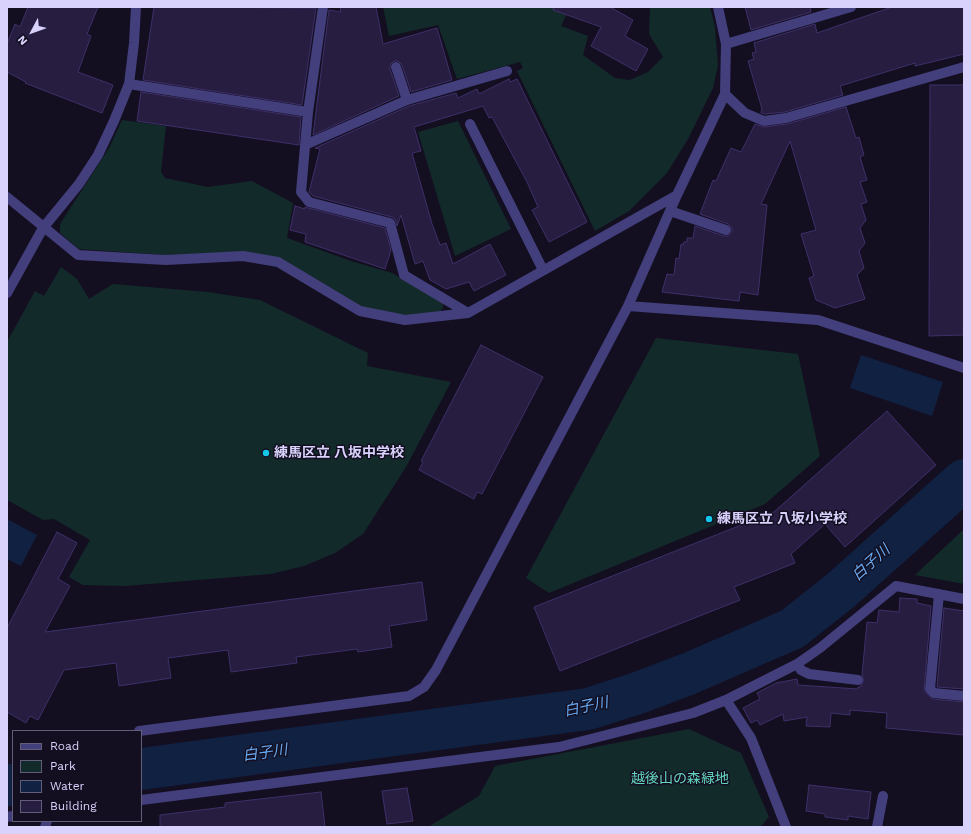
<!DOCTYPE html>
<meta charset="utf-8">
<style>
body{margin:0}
#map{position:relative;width:971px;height:834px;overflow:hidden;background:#130f21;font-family:"Work Sans",sans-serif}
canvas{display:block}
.frame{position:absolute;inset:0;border:8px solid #d9d2fc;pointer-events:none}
.legend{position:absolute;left:12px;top:730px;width:130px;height:92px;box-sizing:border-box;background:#130f21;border:1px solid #625d79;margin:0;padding:5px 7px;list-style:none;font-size:12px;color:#d9d2fc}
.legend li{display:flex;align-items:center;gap:8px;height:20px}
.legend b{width:20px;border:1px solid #625d79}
.north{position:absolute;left:12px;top:12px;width:40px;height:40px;-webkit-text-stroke:3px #130f21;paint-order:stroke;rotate:229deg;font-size:11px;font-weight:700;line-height:16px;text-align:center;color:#d9d2fc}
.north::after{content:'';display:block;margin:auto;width:14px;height:18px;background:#d9d2fc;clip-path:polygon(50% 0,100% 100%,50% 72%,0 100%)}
</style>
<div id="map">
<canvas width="971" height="834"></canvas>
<div class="frame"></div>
<ul class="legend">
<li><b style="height:5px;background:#433e7c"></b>Road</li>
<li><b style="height:11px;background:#132a2a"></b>Park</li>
<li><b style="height:11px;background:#112142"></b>Water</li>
<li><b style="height:11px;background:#261d40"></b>Building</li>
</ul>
<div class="north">N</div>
</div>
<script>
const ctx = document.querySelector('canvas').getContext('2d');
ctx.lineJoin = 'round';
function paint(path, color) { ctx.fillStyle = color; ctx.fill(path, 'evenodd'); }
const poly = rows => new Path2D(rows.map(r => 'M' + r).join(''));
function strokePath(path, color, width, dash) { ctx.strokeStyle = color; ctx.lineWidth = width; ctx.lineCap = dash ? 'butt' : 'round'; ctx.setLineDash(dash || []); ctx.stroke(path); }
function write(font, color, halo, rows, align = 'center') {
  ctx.font = font + ' "Work Sans","Noto Sans JP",sans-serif'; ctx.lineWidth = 3; ctx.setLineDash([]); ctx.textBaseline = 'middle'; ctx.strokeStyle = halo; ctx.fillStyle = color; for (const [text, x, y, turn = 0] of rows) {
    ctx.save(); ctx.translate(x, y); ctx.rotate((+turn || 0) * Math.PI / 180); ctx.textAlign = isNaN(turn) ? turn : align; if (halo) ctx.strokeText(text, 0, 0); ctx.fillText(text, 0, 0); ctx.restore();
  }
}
paint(poly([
 [383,7,570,7,561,26,588,36,583,55,615,78,630,80,648,72,663,57,649,34,650,7,710,7,715,27,718,65,713,88,688,139,667,173,629,211,595,231,517,71,523,68,520,62,457,79,438,25,389,36],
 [122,120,166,126,161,172,165,178,208,187,252,181,293,203,287,238,351,261,392,273,443,302,443,307,441,311,435,313,407,316,362,308,279,258,165,255,79,249,60,233,60,224,109,148],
 [458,121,511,229,455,256,418,132],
 [61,267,77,279,89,299,113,284,208,292,260,300,368,353,367,366,451,382,406,467,363,534,335,553,304,566,271,574,125,586,83,585,69,577,90,540,54,519,43,520,7,500,7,342,35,291,44,296],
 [656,338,798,354,820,456,765,504,549,593,526,578],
 [964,529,964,584,915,575],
 [689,729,741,753,769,817,760,827,428,827,479,796,495,766]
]), '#132a2a');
paint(poly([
 [861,355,943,382,932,416,850,388],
 [7,519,37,535,21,566,7,559]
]), '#112142');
strokePath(poly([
 [141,769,588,709,638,693,688,674,792,629,840,591,964,480],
 [7,785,13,785]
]), '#112142', 42);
const building = poly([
 [28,7,98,7,87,34,91,36,78,72,113,85,102,113,25,83,26,82,7,72,7,44,15,24,20,27,28,7],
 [154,7,316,8,302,105,143,80,154,7],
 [340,7,376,7,383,44,437,28,452,80,411,92,402,65,398,61,394,61,390,65,390,69,399,96,313,135,329,10,341,12,340,7],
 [554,7,610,7,633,20,625,36,648,49,636,71,591,46,601,27,553,10,554,7],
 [745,7,810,7,811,12,751,30,745,7],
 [892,7,964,7,964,54,915,66,915,63,840,86,843,95,785,112,765,114,761,113,762,109,748,61,754,59,752,53,756,52,754,43,815,24,817,33,892,7],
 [509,79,510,82,517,79,587,222,549,242,532,210,538,207,527,182,492,117,489,118,483,106,414,127,421,151,412,153,432,224,440,245,446,243,453,264,490,244,506,275,474,291,469,282,446,289,430,280,423,261,415,264,401,215,397,226,395,219,392,217,313,196,309,192,320,149,315,148,409,106,456,93,458,98,477,89,479,94,509,79],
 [930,85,964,85,964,335,929,336,930,85],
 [141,92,301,117,299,145,137,121,141,92],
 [846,107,856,138,859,137,864,155,860,157,867,180,860,182,867,202,861,204,866,220,860,228,865,243,859,251,864,268,857,275,865,299,835,308,816,300,809,278,814,276,801,234,816,230,790,141,761,204,767,205,758,295,740,292,739,301,662,292,667,274,674,275,676,258,679,259,681,244,683,245,684,242,687,242,687,238,693,238,695,226,724,236,728,236,732,232,732,228,728,224,700,214,713,180,716,181,731,148,741,152,755,124,764,127,787,124,846,107],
 [295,206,305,209,305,207,385,228,391,250,385,269,305,242,306,234,290,230,295,206],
 [481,345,543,377,482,494,477,492,474,499,419,470,423,462,421,461,481,345],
 [887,411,936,465,845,547,825,524,791,554,795,563,734,587,740,600,560,671,534,607,774,512,887,411],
 [57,532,77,543,58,579,70,586,45,632,422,582,427,620,389,626,392,647,358,652,357,649,296,657,297,663,231,672,228,650,168,658,171,678,119,686,116,663,64,670,38,720,30,716,26,723,7,712,7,628,57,532],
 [900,598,917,599,917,603,931,606,924,691,933,699,964,702,964,735,886,728,887,713,850,710,850,715,831,713,830,727,806,726,807,717,784,721,783,714,760,725,757,720,751,723,743,708,760,699,757,693,776,683,797,679,798,685,858,689,858,687,860,687,864,680,862,675,867,622,877,623,879,610,899,612,900,598],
 [944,608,964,611,964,689,937,687,944,608],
 [809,785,871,792,868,819,848,816,848,820,825,817,825,814,806,811,809,785],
 [407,788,413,821,387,824,382,791,407,788],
 [321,792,325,827,160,827,160,815,225,807,225,803,321,792]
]);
paint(building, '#261d40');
strokePath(building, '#3f306a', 1);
strokePath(poly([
 [323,7,308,112,301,192,309,202,390,223,404,275,468,313],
 [726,44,851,7],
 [396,67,407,100],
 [129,84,308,112],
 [725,94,745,113,764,121,786,118,964,67],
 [470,124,543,270],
 [305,145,407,100,507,71],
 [7,197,78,255,166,260,243,256,278,262,360,311,405,320,468,313,677,195],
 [670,211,726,230],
 [7,293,43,228,79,184,98,155,114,121,129,84,134,43,136,7],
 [628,306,818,320,964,368],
 [939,594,930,689,934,693,964,696],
 [797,664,801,670,809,674,858,680],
 [726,700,751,738,786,827],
 [139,731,409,696,424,687,436,670,628,306,677,195,725,94,726,44,718,7],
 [141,800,559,747,693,713,726,700,797,664,820,648,896,586,964,599],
 [7,817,13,816],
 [45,827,47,821],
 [877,827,883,796]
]), '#433e7c', 10);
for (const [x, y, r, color] of [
 [266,453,4,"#12c7e8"],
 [709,519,4,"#12c7e8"]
]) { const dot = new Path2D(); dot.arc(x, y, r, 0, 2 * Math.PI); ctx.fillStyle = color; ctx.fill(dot); strokePath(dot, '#130f21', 1.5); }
write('bold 14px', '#d9d2fc', '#130f21', [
 ["練馬区立 八坂中学校",274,453],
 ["練馬区立 八坂小学校",717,519]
], 'left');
write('14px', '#64d6bf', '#130f21', [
 ["越後山の森緑地",680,779]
]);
write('italic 15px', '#68abf3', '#130f21', [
 ["白子川",871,563,-42],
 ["白子川",586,707,-12],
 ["白子川",265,753,-8]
]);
</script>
